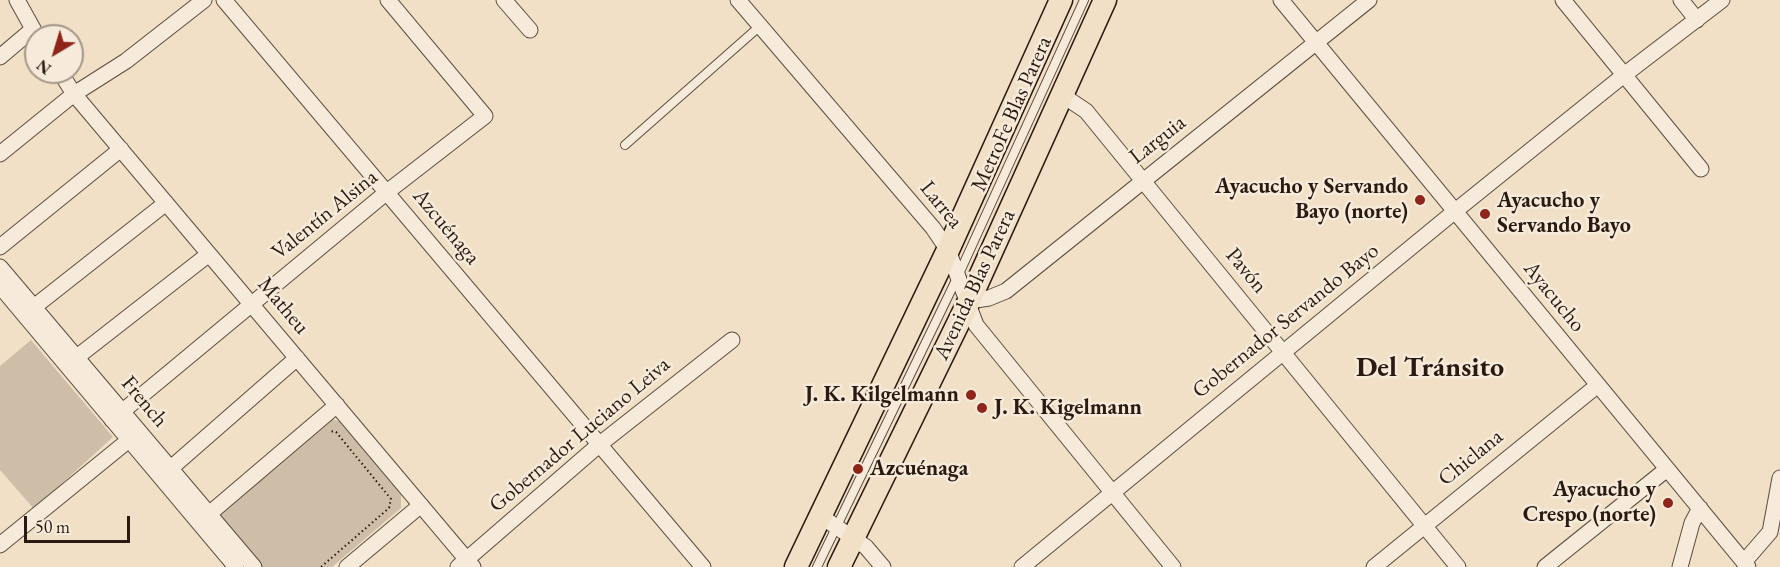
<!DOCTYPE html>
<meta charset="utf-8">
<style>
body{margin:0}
#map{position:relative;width:1780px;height:567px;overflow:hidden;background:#f1e0c6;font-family:"EB Garamond",serif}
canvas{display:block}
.north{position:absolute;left:24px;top:24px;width:60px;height:60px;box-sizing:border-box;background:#f6ebda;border:2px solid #a4978a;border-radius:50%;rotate:218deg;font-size:16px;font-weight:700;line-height:24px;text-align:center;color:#2a1a11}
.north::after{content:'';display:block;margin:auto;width:21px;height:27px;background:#8f2418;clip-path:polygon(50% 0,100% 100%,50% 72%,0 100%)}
.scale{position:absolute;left:24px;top:516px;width:106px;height:27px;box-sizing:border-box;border:3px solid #2a1a11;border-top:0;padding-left:8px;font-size:18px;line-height:21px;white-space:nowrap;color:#2a1a11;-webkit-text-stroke:4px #f6ebda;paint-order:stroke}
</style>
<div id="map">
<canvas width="1780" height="567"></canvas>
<div class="north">N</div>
<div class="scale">50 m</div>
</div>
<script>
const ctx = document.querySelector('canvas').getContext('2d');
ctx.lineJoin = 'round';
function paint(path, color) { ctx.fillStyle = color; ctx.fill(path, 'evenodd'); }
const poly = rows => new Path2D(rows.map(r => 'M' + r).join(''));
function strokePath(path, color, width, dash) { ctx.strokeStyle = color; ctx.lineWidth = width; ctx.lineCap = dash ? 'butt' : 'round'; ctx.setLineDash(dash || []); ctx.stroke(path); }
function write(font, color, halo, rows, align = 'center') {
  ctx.font = font + ' "EB Garamond",serif'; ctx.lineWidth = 5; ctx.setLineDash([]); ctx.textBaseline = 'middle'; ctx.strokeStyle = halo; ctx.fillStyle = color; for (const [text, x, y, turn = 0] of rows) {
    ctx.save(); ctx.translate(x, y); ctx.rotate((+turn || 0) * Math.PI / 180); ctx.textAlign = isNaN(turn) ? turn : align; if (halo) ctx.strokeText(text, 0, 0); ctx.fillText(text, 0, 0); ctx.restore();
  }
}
paint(poly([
 [31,340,113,437,34,509,0,470,0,366],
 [329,419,339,421,401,492,401,508,332,567,260,567,223,523,221,515,224,505]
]), '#cfbea7');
const service = poly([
 [625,145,760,26],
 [817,567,958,276,1084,0]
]);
const minor = poly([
 [17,0,37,36],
 [224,0,703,567],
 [504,0,530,30],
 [738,0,933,228,948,250,976,325,1173,567],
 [1281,0,1748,567],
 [1563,0,1701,169],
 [1681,0,1697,20],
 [0,57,33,29],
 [60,72,74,94,473,567],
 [1062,95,1086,111,1458,567],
 [0,154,74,94,126,61,204,0],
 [0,247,121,149],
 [0,267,254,567],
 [0,286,236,567],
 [969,301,989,298,1006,291,1369,0],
 [34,307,166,203],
 [77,357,209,254],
 [112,420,387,192,485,116,388,0],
 [171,468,297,358],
 [209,514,337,405],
 [822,517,866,547,883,567],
 [0,545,135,435],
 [1744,562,1770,532,1780,478],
 [347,567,421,505],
 [458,567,600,444,732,340],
 [1022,567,1454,212,1624,75,1722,0],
 [1374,567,1598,385],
 [1545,567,1667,469],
 [1680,567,1692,523,1700,508]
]);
const primary = poly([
 [796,567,948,250,1061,0],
 [839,567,969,301,1105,0]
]);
strokePath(service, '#5c4c3e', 10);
strokePath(minor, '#5c4c3e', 17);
strokePath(primary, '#2a1a11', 25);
strokePath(poly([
 [321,567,389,508,391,499,336,432,330,431]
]), '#2a1a11', 2, [1.5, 3]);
strokePath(service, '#f6ebda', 8);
strokePath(minor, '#f6ebda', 15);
strokePath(primary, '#f1e0c6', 22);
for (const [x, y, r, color] of [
 [1420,200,6,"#8f2418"],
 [1485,214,6,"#8f2418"],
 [971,395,6,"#8f2418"],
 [982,408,6,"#8f2418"],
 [858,469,6,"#8f2418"],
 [1668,503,6,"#8f2418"]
]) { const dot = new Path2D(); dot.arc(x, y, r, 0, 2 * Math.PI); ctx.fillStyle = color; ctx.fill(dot); strokePath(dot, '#f6ebda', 2); }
write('22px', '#2a1a11', '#f6ebda', [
 ["MetroFe Blas Parera",1012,114,-66],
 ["Larguia",1158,140,-38],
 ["Larrea",941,205,51],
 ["Valentín Alsina",325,215,-39],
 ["Azcuénaga",446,227,50],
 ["Pavón",1246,271,50],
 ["Avenida Blas Parera",975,285,-65],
 ["Ayacucho",1554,297,51],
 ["Matheu",283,306,50],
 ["Gobernador Servando Bayo",1286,321,-39],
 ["French",144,402,50],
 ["Gobernador Luciano Leiva",580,435,-40],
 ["Chiclana",1471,458,-39]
]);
write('bold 22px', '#2a1a11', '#f6ebda', [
 ["Ayacucho y Servando",1408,187],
 ["Bayo (norte)",1408,212],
 ["Ayacucho y",1497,201,"left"],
 ["Servando Bayo",1497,226,"left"],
 ["J. K. Kilgelmann",959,395],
 ["J. K. Kigelmann",994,408,"left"],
 ["Azcuénaga",870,469,"left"],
 ["Ayacucho y",1656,490],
 ["Crespo (norte)",1656,515]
], 'right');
write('bold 28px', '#2a1a11', '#f6ebda', [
 ["Del Tránsito",1430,368]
]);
</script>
